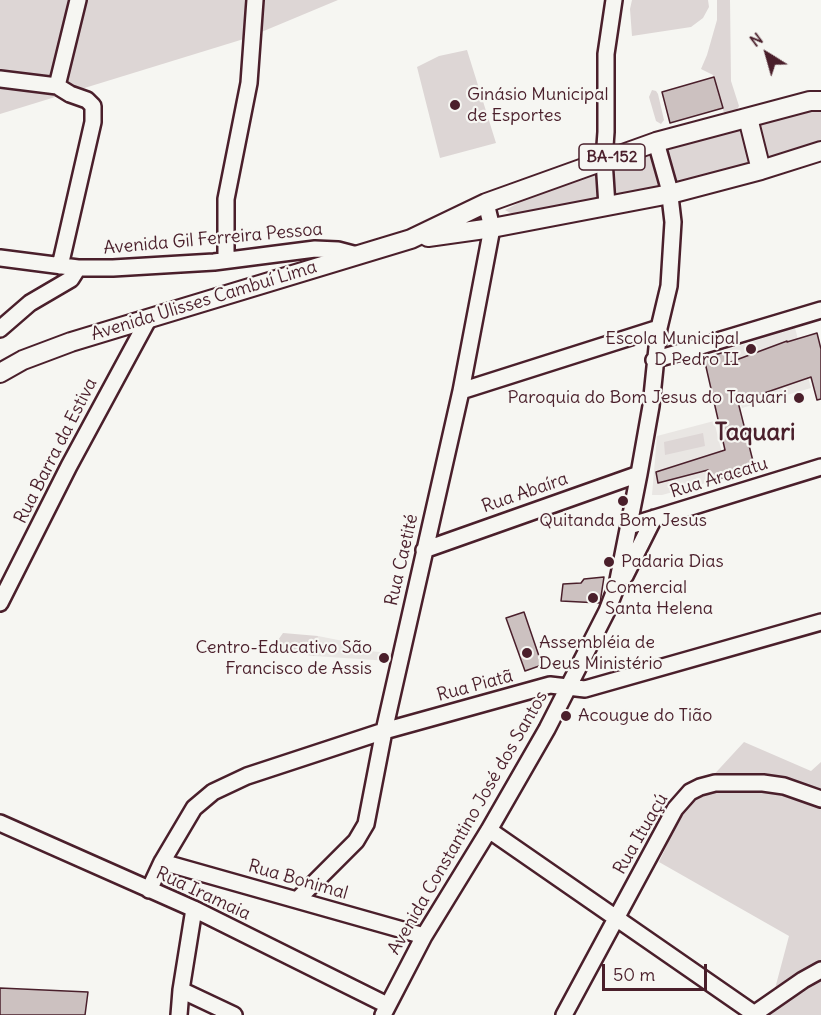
<!DOCTYPE html>
<meta charset="utf-8">
<style>
body{margin:0}
#map{position:relative;width:821px;height:1015px;overflow:hidden;background:#f6f6f2;font-family:Delius,sans-serif}
canvas{display:block}
.north{position:absolute;left:737px;top:24px;width:60px;height:60px;-webkit-text-stroke:4px #f6f6f2;paint-order:stroke;rotate:323deg;font-size:16px;font-weight:700;line-height:24px;text-align:center;color:#4a1f2b}
.north::after{content:'';display:block;margin:auto;width:21px;height:27px;background:#4a1f2b;clip-path:polygon(50% 0,100% 100%,50% 72%,0 100%)}
.scale{position:absolute;left:602px;top:964px;width:105px;height:27px;box-sizing:border-box;border:3px solid #4a1f2b;border-top:0;padding-left:8px;font-size:18px;line-height:21px;white-space:nowrap;color:#4a1f2b;-webkit-text-stroke:4px #f6f6f2;paint-order:stroke}
</style>
<div id="map">
<canvas width="821" height="1015"></canvas>
<div class="north">N</div>
<div class="scale">50 m</div>
</div>
<script>
const ctx = document.querySelector('canvas').getContext('2d');
ctx.lineJoin = 'round';
function paint(path, color) { ctx.fillStyle = color; ctx.fill(path, 'evenodd'); }
const poly = rows => new Path2D(rows.map(r => 'M' + r).join(''));
function strokePath(path, color, width, dash) { ctx.strokeStyle = color; ctx.lineWidth = width; ctx.lineCap = dash ? 'butt' : 'round'; ctx.setLineDash(dash || []); ctx.stroke(path); }
function write(font, color, halo, rows, align = 'center') {
  ctx.font = font + ' Delius,sans-serif'; ctx.lineWidth = 4.5; ctx.setLineDash([]); ctx.textBaseline = 'middle'; ctx.strokeStyle = halo; ctx.fillStyle = color; for (const [text, x, y, turn = 0] of rows) {
    ctx.save(); ctx.translate(x, y); ctx.rotate((+turn || 0) * Math.PI / 180); ctx.textAlign = isNaN(turn) ? turn : align; if (halo) ctx.strokeText(text, 0, 0); ctx.fillText(text, 0, 0); ctx.restore();
  }
}
paint(poly([
 [795,328,811,388,742,408,726,350],
 [714,421,728,477,662,495,652,495,657,436],
 [318,636,358,644,358,650,391,653,390,661,314,656]
]), '#e9e6e3');
paint(poly([
 [0,0,338,0,247,38,0,114],
 [632,0,708,0,709,7,703,18,691,27,632,36,630,9],
 [717,0,730,0,731,81,739,106,736,111,729,114,724,113,713,75,701,69,707,55,717,20],
 [467,50,496,143,440,158,417,67,439,56],
 [652,90,656,91,658,94,664,120,661,124,656,121,649,97],
 [804,108,821,108,821,145,707,179,514,215,505,210,538,193,566,182],
 [703,433,705,446,665,455,664,442],
 [283,633,318,636,314,656,271,650],
 [744,742,811,771,821,762,821,1015,768,1015,789,936,659,862,685,806]
]), '#ddd6d5');
const building = poly([
 [714,77,723,108,670,123,662,92,714,77],
 [817,333,821,349,821,399,817,400,811,377,738,402,755,469,711,481,708,470,658,483,656,472,725,450,704,358,725,352,728,363,787,341,787,342,817,333],
 [604,577,600,603,561,601,563,584,581,583,584,579,604,577],
 [524,612,542,665,525,671,506,618,524,612],
 [0,988,88,992,85,1015,0,1015,0,988]
]);
paint(building, '#ccc1c0');
strokePath(building, '#4a1f2b', 1.5);
const minor = poly([
 [0,79,57,86,70,94,87,100,93,106,93,122,60,266],
 [57,86,78,0],
 [607,206,604,160,606,132,606,54,614,0],
 [0,258,78,268,113,268,214,262,315,249,338,250,357,255],
 [226,260,226,199,249,83,255,0],
 [0,329,30,303,71,279,78,268],
 [654,360,821,310],
 [461,391,659,328],
 [629,526,821,467],
 [424,550,639,474],
 [625,576,654,518],
 [0,603,69,466,149,318],
 [0,823,194,909,387,1005],
 [489,830,756,1015],
 [162,862,424,936],
 [149,890,162,862,194,808,213,792,247,776,384,731,550,685,585,689,821,622],
 [297,900,356,841,366,824,384,731,461,391,492,228,486,203],
 [181,990,234,1015],
 [754,1014,803,980,821,970],
 [179,1015,181,990,194,909],
 [383,1015,424,936,489,830,547,729,607,611,617,585,639,474,651,406,659,328,669,286,673,222,669,188,656,142],
 [564,1015,675,809,690,792,700,787,715,783,763,783,784,786,821,799]
]);
const major = poly([
 [748,118,761,170],
 [428,237,492,228,670,194,761,170,821,151],
 [0,373,23,360,71,342,411,239,486,203,656,142,810,101,821,101]
]);
strokePath(minor, '#4a1f2b', 20);
strokePath(major, '#4a1f2b', 22);
strokePath(minor, '#f6f6f2', 15);
strokePath(major, '#f6f6f2', 18);
for (const [x, y, r, color] of [
 [455,105,6,"#4a1f2b"],
 [751,349,6,"#4a1f2b"],
 [799,398,6,"#4a1f2b"],
 [623,501,6,"#4a1f2b"],
 [609,562,6,"#4a1f2b"],
 [593,598,6,"#4a1f2b"],
 [527,653,6,"#4a1f2b"],
 [384,658,6,"#4a1f2b"],
 [566,716,6,"#4a1f2b"]
]) { const dot = new Path2D(); dot.arc(x, y, r, 0, 2 * Math.PI); ctx.fillStyle = color; ctx.fill(dot); strokePath(dot, '#f6f6f2', 2); }
for (const [x, y, w] of [
 [612,157,66]
]) { const box = new Path2D(); box.roundRect(x - w / 2, y - 13, w, 26, 4.5); ctx.fillStyle = '#f6f6f2'; ctx.fill(box); strokePath(box, '#4a1f2b', 1.5); }
write('bold 16px', '#4a1f2b', null, [
 ["BA-152",612,157]
]);
write('18px', '#4a1f2b', '#f6f6f2', [
 ["Ginásio Municipal",467,95],
 ["de Esportes",467,116],
 ["Escola Municipal",739,339,"right"],
 ["D Pedro II",739,360,"right"],
 ["Paroquia do Bom Jesus do Taquari",787,398,"right"],
 ["Quitanda Bom Jesus",623,521,"center"],
 ["Padaria Dias",621,562],
 ["Comercial",605,588],
 ["Santa Helena",605,609],
 ["Assembléia de",539,643],
 ["Deus Ministério",539,664],
 ["Centro-Educativo São",372,648,"right"],
 ["Francisco de Assis",372,669,"right"],
 ["Acougue do Tião",578,716]
], 'left');
write('18px', '#4a1f2b', '#f6f6f2', [
 ["Avenida Gil Ferreira Pessoa",213,239,-5],
 ["Avenida Ulisses Cambuí Lima",204,301,-17],
 ["Rua Barra da Estiva",56,451,-63],
 ["Rua Aracatu",719,478,-17],
 ["Rua Abaíra",525,493,-19],
 ["Rua Caetité",402,560,-77],
 ["Rua Piatã",475,686,-15],
 ["Avenida Constantino José dos Santos",468,823,-60],
 ["Rua Ituaçú",641,834,-60],
 ["Rua Bonimal",298,880,16],
 ["Rua Iramaia",203,894,25]
]);
write('bold 24px', '#4a1f2b', '#f6f6f2', [
 ["Taquari",755,433]
]);
</script>
